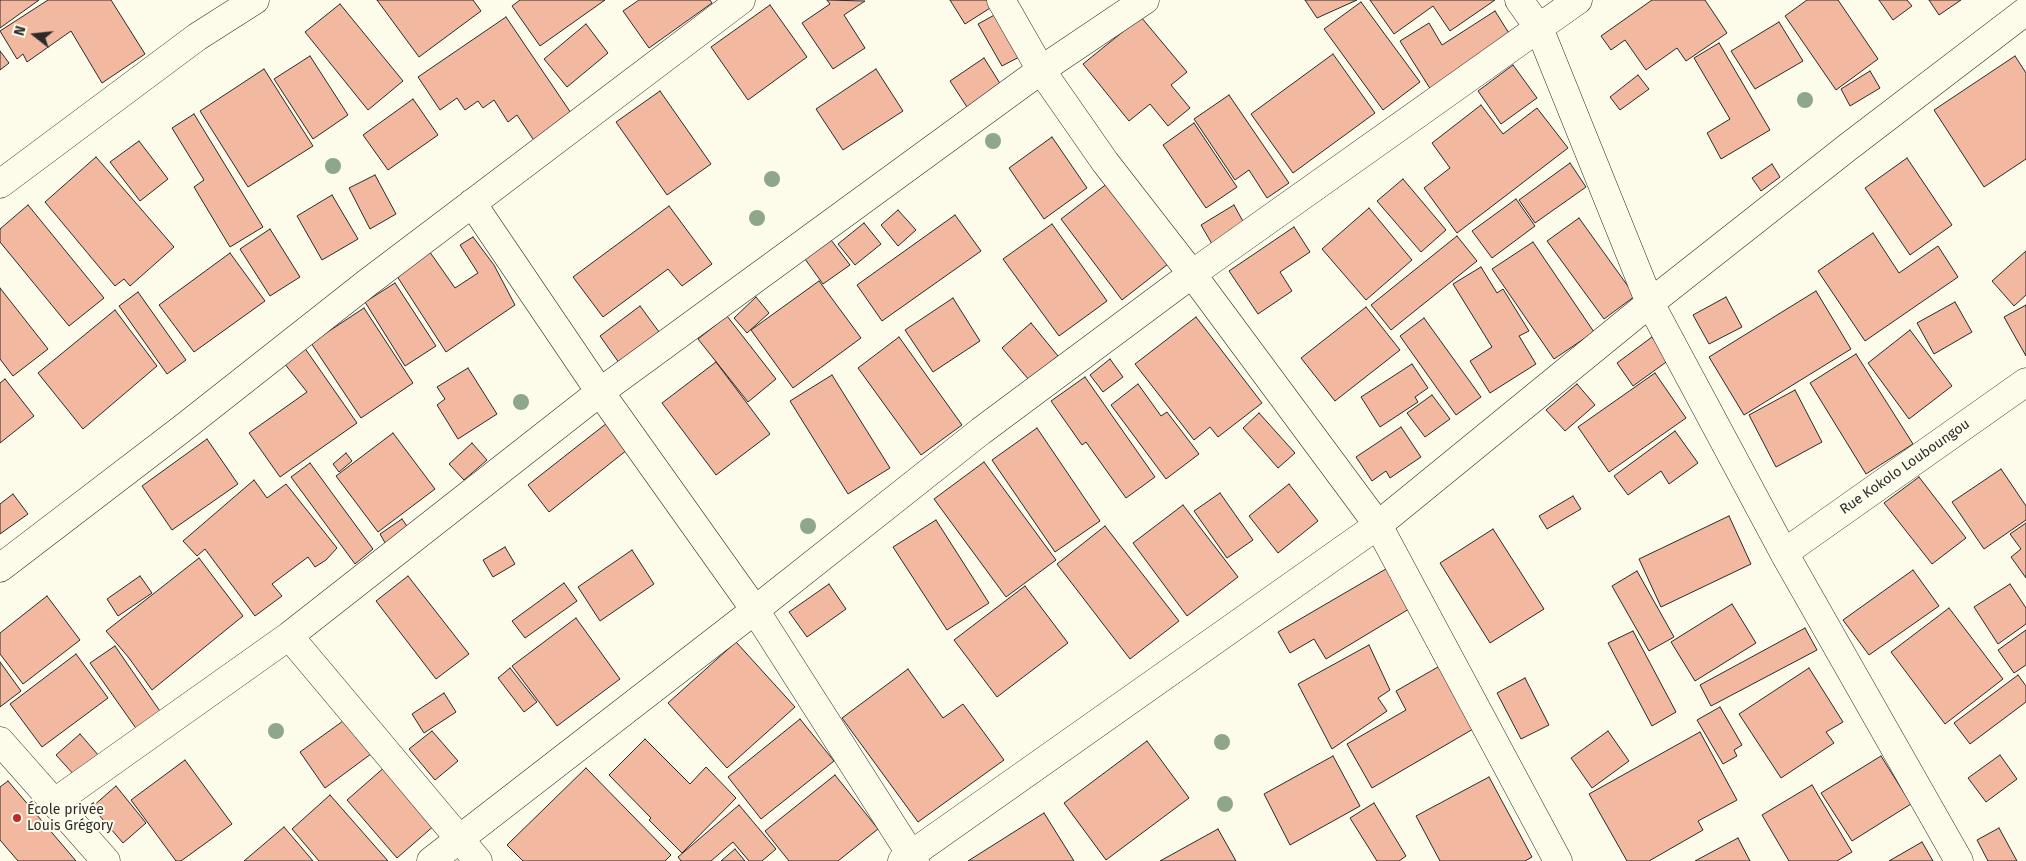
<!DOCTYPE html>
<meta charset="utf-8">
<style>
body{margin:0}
#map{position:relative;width:2026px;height:861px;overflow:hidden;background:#fdfbea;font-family:"Fira Sans",sans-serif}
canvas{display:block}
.north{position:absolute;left:10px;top:10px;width:50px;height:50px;-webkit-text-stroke:4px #fdfbea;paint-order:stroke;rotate:286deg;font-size:14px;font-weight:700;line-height:20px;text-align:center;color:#2b2b2b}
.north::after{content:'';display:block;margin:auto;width:18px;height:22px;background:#2b2b2b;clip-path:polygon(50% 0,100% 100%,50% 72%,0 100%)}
</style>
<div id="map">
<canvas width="2026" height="861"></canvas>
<div class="north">N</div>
</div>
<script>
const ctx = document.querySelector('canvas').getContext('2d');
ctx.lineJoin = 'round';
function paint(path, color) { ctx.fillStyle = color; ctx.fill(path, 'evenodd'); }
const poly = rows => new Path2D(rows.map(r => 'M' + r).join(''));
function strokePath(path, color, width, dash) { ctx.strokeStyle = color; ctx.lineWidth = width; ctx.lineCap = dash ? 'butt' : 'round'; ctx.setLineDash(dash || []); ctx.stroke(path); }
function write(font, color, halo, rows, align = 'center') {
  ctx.font = font + ' "Fira Sans",sans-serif'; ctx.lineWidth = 4; ctx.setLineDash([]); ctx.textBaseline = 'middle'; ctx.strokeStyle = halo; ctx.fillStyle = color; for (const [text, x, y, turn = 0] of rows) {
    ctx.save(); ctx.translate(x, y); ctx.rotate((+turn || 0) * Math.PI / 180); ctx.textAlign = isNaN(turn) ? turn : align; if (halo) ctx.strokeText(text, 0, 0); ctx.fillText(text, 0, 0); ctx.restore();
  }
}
const building = poly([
 [0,0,39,0,0,28,0,0],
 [48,0,111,0,145,54,102,83,71,31,27,62,23,54,17,59,0,31,48,0],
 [377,0,473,0,481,11,419,57,377,0],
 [520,0,605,0,540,46,512,6,520,0],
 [639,0,710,0,712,3,649,48,623,11,639,0],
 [827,0,865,1,844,15,865,48,833,69,802,23,830,4,827,0],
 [950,0,996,0,998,3,965,24,950,0],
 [1305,0,1357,0,1317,18,1305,0],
 [1370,0,1495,0,1450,31,1433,6,1394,34,1370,0],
 [1652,0,1705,0,1727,33,1686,61,1677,48,1646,70,1625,40,1611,50,1601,36,1652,0],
 [1807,0,1838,0,1878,59,1836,90,1785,16,1807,0],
 [1879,0,1907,0,1912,6,1893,20,1879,0],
 [1929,0,1961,0,1939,15,1929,0],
 [1361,2,1420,82,1383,110,1324,29,1361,2],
 [340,4,403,81,368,110,305,32,340,4],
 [770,5,807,57,748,100,711,47,770,5],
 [1495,11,1512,38,1431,90,1400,41,1429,23,1442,45,1495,11],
 [1000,12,1023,55,1002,66,978,24,1000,12],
 [506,17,573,116,535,142,517,115,508,122,494,100,483,108,478,101,465,110,457,98,440,110,418,77,506,17],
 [1141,17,1187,72,1171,85,1190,108,1168,126,1150,104,1129,121,1083,64,1141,17],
 [1779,22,1803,61,1755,89,1731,51,1779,22],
 [586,24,608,53,567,87,544,59,586,24],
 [1719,43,1770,130,1721,159,1707,133,1730,119,1694,58,1719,43],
 [0,51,9,63,0,70,0,51],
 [1333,54,1375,113,1293,173,1251,114,1333,54],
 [310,56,348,115,313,139,274,79,310,56],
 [2015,56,2026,73,2026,159,1984,187,1934,110,2015,56],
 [984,58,1001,85,967,107,950,81,984,58],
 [1513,65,1537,98,1501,124,1478,91,1513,65],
 [264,69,313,146,248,187,200,111,264,69],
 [876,69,903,111,843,150,816,109,876,69],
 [1870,71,1880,88,1850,106,1841,89,1870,71],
 [1638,75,1649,89,1620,110,1610,97,1638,75],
 [660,91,711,164,667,195,616,122,660,91],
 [1229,95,1289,183,1267,198,1249,170,1235,180,1194,119,1229,95],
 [413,99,438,135,388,170,363,135,413,99],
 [1481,105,1503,134,1537,108,1568,148,1457,233,1424,188,1450,168,1432,143,1481,105],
 [194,114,263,227,230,247,194,187,204,180,172,128,194,114],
 [1194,123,1237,187,1206,208,1163,145,1194,123],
 [1052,137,1087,188,1044,219,1009,168,1052,137],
 [139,141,168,179,140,201,110,162,139,141],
 [96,157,174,247,130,286,124,279,115,286,45,202,96,157],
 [1907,158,1952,225,1910,255,1865,188,1907,158],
 [1570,163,1586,187,1535,223,1519,200,1570,163],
 [1772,164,1780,177,1761,191,1752,178,1772,164],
 [375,175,396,214,370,229,349,188,375,175],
 [1403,179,1446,230,1421,252,1377,201,1403,179],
 [1108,183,1168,264,1122,300,1061,219,1108,183],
 [332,195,358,239,322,260,297,216,332,195],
 [1516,199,1535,226,1492,258,1472,231,1516,199],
 [28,205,104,298,69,326,0,242,0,229,28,205],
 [1234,205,1245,225,1212,244,1201,225,1234,205],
 [669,206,712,264,682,286,668,269,603,317,573,277,669,206],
 [1369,208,1412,260,1366,300,1322,249,1369,208],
 [898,210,916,230,898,246,881,225,898,210],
 [955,215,981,251,882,321,857,285,955,215],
 [1579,218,1635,296,1604,319,1547,241,1579,218],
 [864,223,881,244,855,265,838,244,864,223],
 [1052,224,1107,301,1059,336,1003,259,1052,224],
 [1294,227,1310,252,1280,272,1292,291,1258,314,1229,271,1294,227],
 [270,229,300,277,270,296,240,249,270,229],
 [1873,233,1899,273,1938,246,1958,277,1865,341,1818,271,1873,233],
 [1457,236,1477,261,1391,330,1371,305,1457,236],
 [473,237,494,265,515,305,446,352,393,270,427,248,455,288,478,273,460,245,473,237],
 [831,240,850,265,823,284,805,259,831,240],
 [1533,242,1594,332,1554,359,1492,269,1533,242],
 [2026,251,2026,295,2014,306,1992,281,2026,251],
 [230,253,265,301,194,352,159,305,230,253],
 [1481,267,1497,293,1503,289,1529,331,1519,336,1536,364,1490,393,1470,361,1492,347,1453,284,1481,267],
 [819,281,861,338,793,388,751,330,819,281],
 [395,283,436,346,405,366,365,302,395,283],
 [0,288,48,349,13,376,0,359,0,288],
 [1816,291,1851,349,1744,415,1709,357,1816,291],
 [138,292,186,360,167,374,119,306,138,292],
 [756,297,769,313,747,333,734,318,756,297],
 [1726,297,1742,327,1709,344,1693,315,1726,297],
 [953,298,980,341,933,372,905,330,953,298],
 [1955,302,1972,332,1934,354,1917,323,1955,302],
 [2026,305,2026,356,2004,317,2026,305],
 [640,306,662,336,622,367,600,336,640,306],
 [1366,307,1400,350,1335,401,1301,358,1366,307],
 [364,308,413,383,361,418,311,343,364,308],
 [115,310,157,366,83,429,38,373,115,310],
 [727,316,776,379,748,402,698,339,727,316],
 [1196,317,1262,403,1218,437,1210,427,1194,440,1135,364,1196,317],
 [1424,318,1481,397,1456,415,1400,336,1424,318],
 [1031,323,1058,356,1029,380,1002,348,1031,323],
 [1910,330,1952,386,1909,419,1868,363,1910,330],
 [899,337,962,425,921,455,858,368,899,337],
 [1652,337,1669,360,1633,386,1617,363,1652,337],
 [304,347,357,423,280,477,249,433,307,392,284,363,304,347],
 [1856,354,1913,444,1866,474,1810,383,1856,354],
 [1110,359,1123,377,1103,392,1090,375,1110,359],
 [716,362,770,434,716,475,662,403,716,362],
 [1412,364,1428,388,1415,397,1418,402,1380,427,1361,397,1412,364],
 [468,368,497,414,458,439,437,405,445,399,437,387,468,368],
 [1655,373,1686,418,1609,472,1578,427,1655,373],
 [832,375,890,468,848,494,790,401,832,375],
 [1085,377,1155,477,1126,498,1086,442,1082,445,1051,401,1085,377],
 [5,379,34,416,0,443,0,383,5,379],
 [1138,384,1161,416,1167,412,1199,454,1166,479,1111,405,1138,384],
 [1577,384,1595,405,1565,431,1546,410,1577,384],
 [1795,390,1822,442,1776,467,1749,415,1795,390],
 [1432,395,1450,419,1425,437,1407,413,1432,395],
 [1259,413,1295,453,1278,468,1243,428,1259,413],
 [607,423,627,450,549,512,528,485,607,423],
 [1401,427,1421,457,1390,478,1386,471,1372,481,1356,457,1401,427],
 [1037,428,1100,521,1055,552,992,460,1037,428],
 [1675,431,1698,463,1669,484,1661,471,1628,495,1614,476,1675,431],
 [393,433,435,489,378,532,336,476,393,433],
 [207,439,238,484,172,530,142,486,207,439],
 [472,443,487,460,464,480,449,464,472,443],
 [346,453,352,461,339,472,333,464,346,453],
 [984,462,1056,560,1006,597,934,499,984,462],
 [310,463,373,549,355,564,291,477,310,463],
 [2001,469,2026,506,2026,520,1984,549,1952,502,2001,469],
 [1919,477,1966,538,1932,564,1884,503,1919,477],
 [254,480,267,498,286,484,337,548,326,560,315,567,308,557,272,584,282,596,255,616,205,549,197,556,183,541,254,480],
 [1289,484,1318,521,1278,553,1249,516,1289,484],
 [1220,493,1253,540,1227,558,1194,511,1220,493],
 [13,494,28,514,0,534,0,504,13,494],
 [1573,496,1581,509,1547,529,1539,516,1573,496],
 [1183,505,1238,577,1187,616,1133,543,1183,505],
 [1729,516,1751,564,1661,607,1639,559,1729,516],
 [402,519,411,532,388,548,380,534,402,519],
 [936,520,989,603,947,630,893,547,936,520],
 [2026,523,2026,578,2011,557,2021,549,2010,534,2026,523],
 [1105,526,1179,621,1130,659,1057,564,1105,526],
 [1493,529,1544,609,1490,643,1440,563,1493,529],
 [505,547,515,564,493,577,483,560,505,547],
 [632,550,654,584,600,621,578,587,632,550],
 [199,558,243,616,152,690,129,658,106,631,199,558],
 [1391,566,1414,606,1326,659,1314,639,1290,653,1278,632,1391,566],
 [1913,570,1939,606,1869,655,1843,620,1913,570],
 [1637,571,1674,637,1649,651,1612,586,1637,571],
 [140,576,152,593,118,616,107,599,140,576],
 [408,576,469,654,436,679,376,601,408,576],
 [564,583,577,601,525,638,512,621,564,583],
 [829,584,846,609,807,637,789,612,829,584],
 [2010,584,2026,608,2026,624,1998,644,1974,607,2010,584],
 [1025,586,1068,643,997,697,954,640,1025,586],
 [47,596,80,640,23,684,0,654,0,633,47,596],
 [1732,604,1756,643,1695,681,1671,642,1732,604],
 [1949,608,2003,679,1945,724,1891,652,1949,608],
 [576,618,620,679,557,726,512,666,576,618],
 [1805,628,1817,650,1711,706,1700,685,1805,628],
 [2026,630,2026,665,2014,673,1998,650,2026,630],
 [1633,631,1676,712,1652,726,1608,643,1633,631],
 [736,642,795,707,727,768,668,703,736,642],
 [1369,645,1390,690,1378,698,1387,711,1332,749,1298,684,1369,645],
 [115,646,164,717,140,734,90,663,115,646],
 [76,654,108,698,42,747,10,704,76,654],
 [0,662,21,691,0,707,0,662],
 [1445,663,1480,725,1372,788,1347,744,1406,710,1396,691,1445,663],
 [510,668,537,702,524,712,498,678,510,668],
 [1809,668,1843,722,1826,732,1834,743,1781,778,1739,714,1809,668],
 [908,669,943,718,963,704,1004,760,918,822,842,718,908,669],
 [2018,675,2026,686,2026,702,1970,744,1954,723,2018,675],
 [1525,678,1549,725,1521,739,1497,693,1525,678],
 [444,693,456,712,424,733,412,714,444,693],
 [1720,707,1742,745,1734,750,1737,756,1723,764,1697,720,1720,707],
 [350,716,375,751,325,788,300,752,350,716],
 [800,719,834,761,761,819,728,777,800,719],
 [432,731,458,761,435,780,409,749,432,731],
 [1608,731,1629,761,1592,788,1571,758,1608,731],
 [1700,732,1737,800,1698,821,1703,830,1649,861,1627,861,1589,794,1700,732],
 [80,734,99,756,76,777,56,755,80,734],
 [645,739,690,784,706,767,736,798,682,853,649,820,651,818,609,775,645,739],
 [1147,741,1189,798,1106,860,1064,803,1147,741],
 [2000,755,2017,779,1986,802,1968,778,2000,755],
 [1333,756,1360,806,1290,845,1264,794,1333,756],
 [1881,756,1911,804,1852,841,1821,793,1881,756],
 [185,760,232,824,181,861,176,861,131,800,185,760],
 [386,766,436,824,397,858,347,800,386,766],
 [586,768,671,855,665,861,523,861,507,845,586,768],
 [835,775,878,829,838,861,789,861,765,831,835,775],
 [1489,777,1532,857,1525,861,1440,861,1416,816,1489,777],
 [8,781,76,861,18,861,0,840,0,787,8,781],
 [1812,785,1852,852,1837,861,1789,861,1762,815,1812,785],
 [116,786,146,823,123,843,92,807,116,786],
 [330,795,388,861,319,861,292,829,330,795],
 [1374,803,1406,856,1399,861,1377,861,1350,818,1374,803],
 [739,805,776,849,762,861,749,861,733,842,711,861,681,861,678,857,739,805],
 [1044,813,1074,861,968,861,1044,813],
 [284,827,313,861,244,861,284,827],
 [1999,828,2017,861,1988,861,1977,840,1999,828],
 [1218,829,1236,861,1160,861,1218,829],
 [1738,838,1750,861,1695,861,1738,838],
 [1922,842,1933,861,1889,861,1922,842],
 [735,849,745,861,721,861,735,849]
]);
paint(building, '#f2b8a0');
strokePath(building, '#2b2b2b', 1);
const street = poly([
 [1001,0,1041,70,1105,162,1192,274,1378,525,1558,861],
 [1519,0,1539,28,1650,303,1784,553,1959,861],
 [0,184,197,37,255,0],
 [472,203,600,392,755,610,915,861],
 [1784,553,2026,382],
 [0,568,183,428,367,283,741,0],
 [289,636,478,861],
 [0,741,106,861],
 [55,802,289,636,600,392,1041,70,1145,0],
 [431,861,755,610,981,431,1192,274,1578,0],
 [902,861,1378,525,1650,303,1848,147,2026,11]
]);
strokePath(street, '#2b2b2b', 29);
strokePath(street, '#fdfbea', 28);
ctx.fillStyle = '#8ea78a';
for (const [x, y] of [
 [1805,100],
 [993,141],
 [333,166],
 [772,179],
 [757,218],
 [521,402],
 [808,526],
 [276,731],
 [1222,742],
 [1225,804]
]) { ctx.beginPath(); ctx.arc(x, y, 8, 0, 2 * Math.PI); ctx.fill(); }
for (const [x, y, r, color] of [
 [17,818,5,"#c62828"]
]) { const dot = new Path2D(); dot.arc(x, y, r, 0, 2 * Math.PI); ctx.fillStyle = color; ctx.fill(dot); strokePath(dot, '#fdfbea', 2); }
write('14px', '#2b2b2b', '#fdfbea', [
 ["Rue Kokolo Louboungou",1905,467,-35]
]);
write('14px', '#2b2b2b', '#fdfbea', [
 ["École privée",27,810],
 ["Louis Grégory",27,826]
], 'left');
</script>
